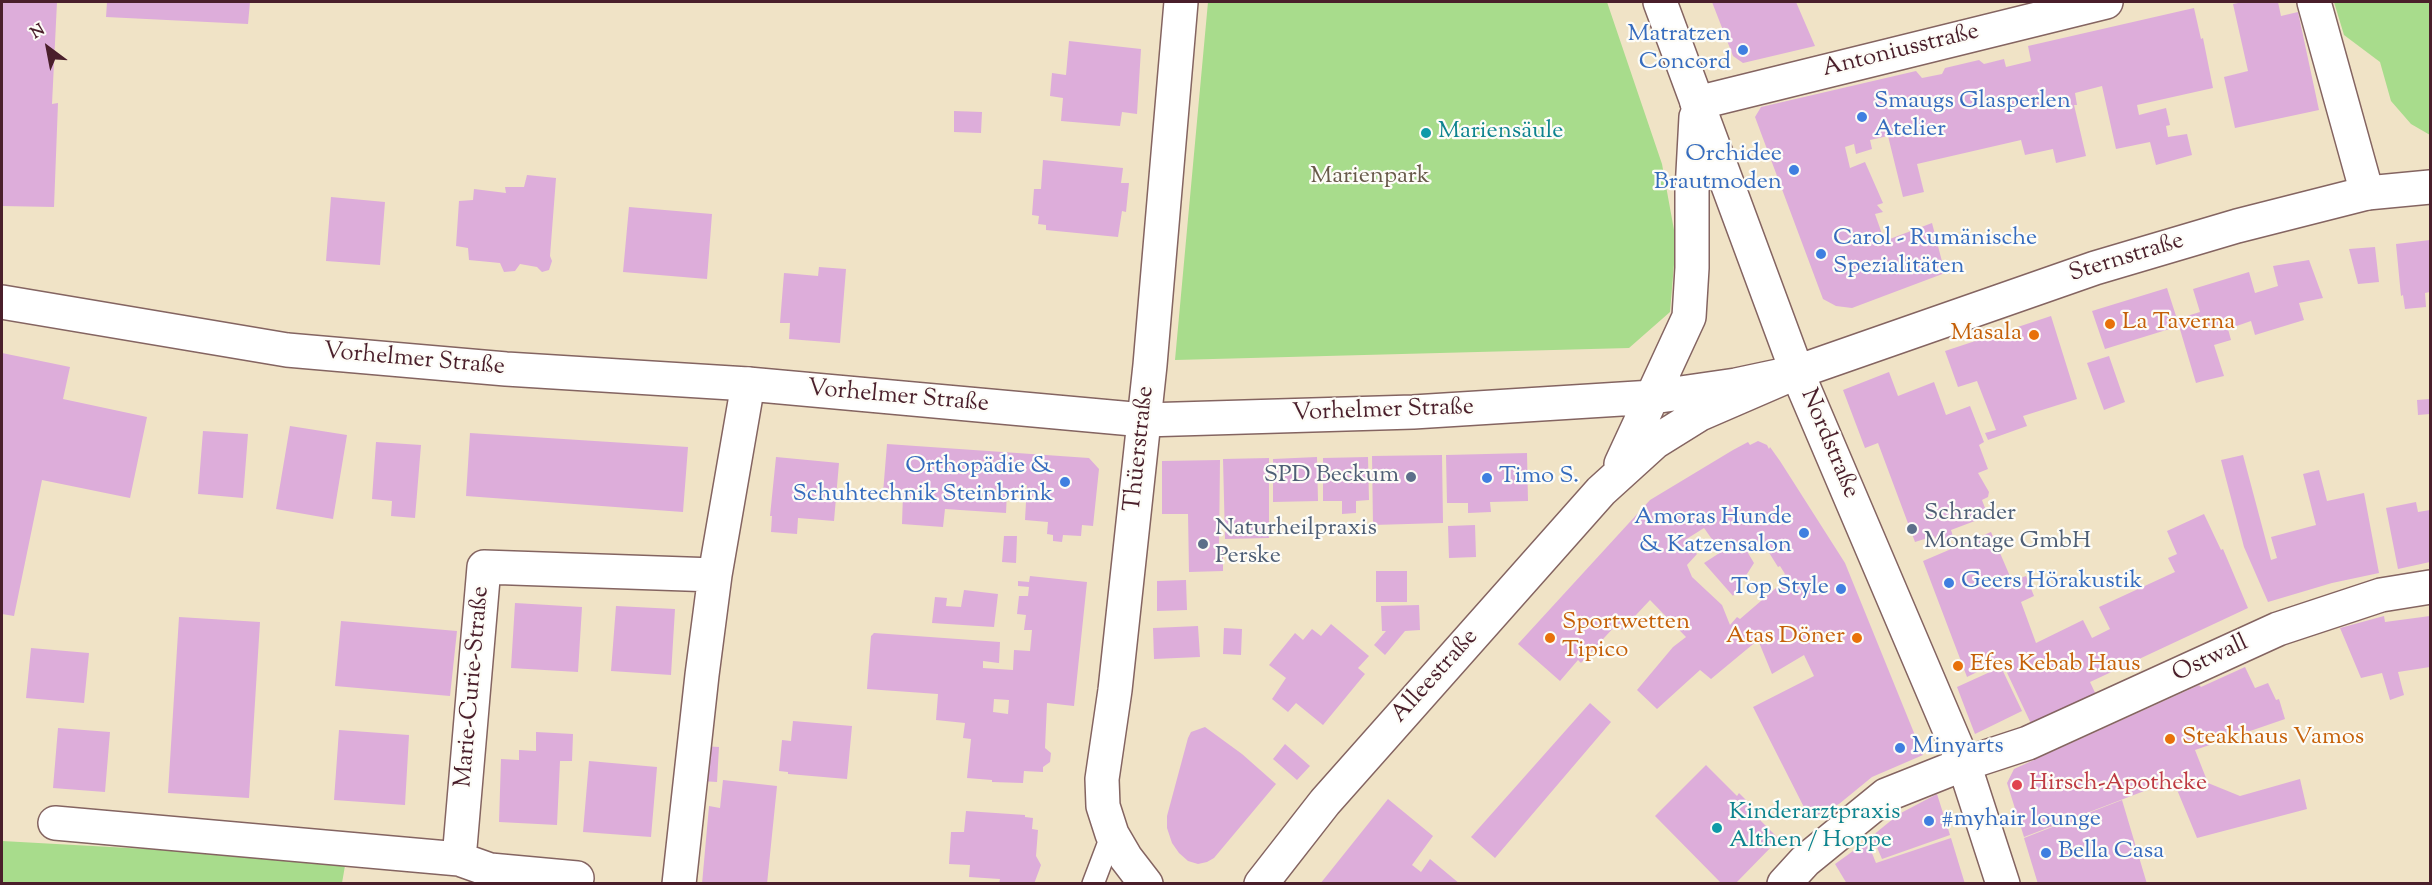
<!DOCTYPE html>
<meta charset="utf-8">
<style>
body{margin:0}
#map{position:relative;width:2432px;height:885px;overflow:hidden;background:#f0e3c6;font-family:"Sorts Mill Goudy",serif}
canvas{display:block}
.frame{position:absolute;inset:0;border:3px solid #4a1f2b;pointer-events:none}
.north{position:absolute;left:18px;top:18px;width:60px;height:60px;-webkit-text-stroke:4px #fdfcf7;paint-order:stroke;rotate:328deg;font-size:16px;font-weight:700;line-height:24px;text-align:center;color:#4a1f2b}
.north::after{content:'';display:block;margin:auto;width:21px;height:27px;background:#4a1f2b;clip-path:polygon(50% 0,100% 100%,50% 72%,0 100%)}
</style>
<div id="map">
<canvas width="2432" height="885"></canvas>
<div class="frame"></div>
<div class="north">N</div>
</div>
<script>
const ctx = document.querySelector('canvas').getContext('2d');
ctx.lineJoin = 'round';
function paint(path, color) { ctx.fillStyle = color; ctx.fill(path, 'evenodd'); }
const poly = rows => new Path2D(rows.map(r => 'M' + r).join(''));
function strokePath(path, color, width, dash) { ctx.strokeStyle = color; ctx.lineWidth = width; ctx.lineCap = dash ? 'butt' : 'round'; ctx.setLineDash(dash || []); ctx.stroke(path); }
function write(font, color, halo, rows, align = 'center') {
  ctx.font = font + ' "Sorts Mill Goudy",serif'; ctx.lineWidth = 4.5; ctx.setLineDash([]); ctx.textBaseline = 'middle'; ctx.strokeStyle = halo; ctx.fillStyle = color; for (const [text, x, y, turn = 0] of rows) {
    ctx.save(); ctx.translate(x, y); ctx.rotate((+turn || 0) * Math.PI / 180); ctx.textAlign = isNaN(turn) ? turn : align; if (halo) ctx.strokeText(text, 0, 0); ctx.fillText(text, 0, 0); ctx.restore();
  }
}
paint(poly([
 [1208,2,1607,2,1662,164,1676,241,1670,312,1629,348,1175,360],
 [2334,2,2430,2,2430,135,2411,124,2391,101,2380,62,2344,35],
 [2,841,346,860,342,883,2,883]
]), '#a8dc8c');
paint(poly([
 [2,2,57,2,52,104,58,103,54,207,2,206],
 [107,2,250,2,248,24,106,17],
 [1712,2,1796,2,1815,46,1743,63,1733,56],
 [2243,2,2278,2,2281,16,2298,12,2319,110,2235,128,2224,77,2248,71,2233,4],
 [2194,8,2201,39,2203,38,2213,88,2137,105,2139,115,2166,108,2170,125,2166,126,2168,137,2187,134,2192,155,2156,165,2150,142,2116,149,2102,86,2075,93,2077,105,2074,105,2086,156,2056,163,2053,149,2025,155,2021,140,1917,164,1924,192,1903,197,1888,136,1870,140,1872,149,1856,154,1854,144,1845,147,1850,168,1865,162,1883,203,1877,205,1883,212,1875,214,1882,234,1872,238,1874,245,1932,223,1945,273,1852,308,1836,306,1823,299,1755,117,1761,107,1916,71,1922,78,1942,74,1945,68,1979,60,1984,64,2004,59,2006,67,2031,61,2028,46],
 [1069,41,1141,49,1137,114,1122,112,1120,126,1061,121,1063,98,1050,96,1052,73,1066,75],
 [954,111,982,112,981,133,954,132],
 [1043,160,1123,168,1121,183,1129,183,1126,212,1122,211,1118,237,1046,230,1046,225,1038,224,1039,216,1032,215,1034,189,1041,189],
 [527,175,556,178,550,256,552,261,549,270,542,272,537,267,520,264,515,271,504,272,500,263,469,260,468,248,456,246,459,201,473,200,474,189,506,193,505,187,524,187],
 [331,197,385,202,380,265,326,261],
 [629,207,712,214,707,279,623,272],
 [2430,240,2430,292,2425,293,2426,307,2405,309,2403,295,2401,296,2396,244],
 [2375,247,2379,282,2358,284,2349,249],
 [2309,260,2323,298,2299,303,2304,320,2255,335,2251,321,2228,329,2231,340,2214,345,2224,376,2203,381,2196,383,2179,326,2105,349,2092,311,2167,288,2177,319,2200,312,2193,289,2249,272,2255,293,2278,286,2273,266],
 [819,267,846,269,840,343,789,339,790,323,780,323,784,273,818,276],
 [2051,316,2077,399,2023,416,2027,426,1988,440,1985,433,1996,430,1977,381,1958,387,1945,351],
 [2,353,70,367,63,399,147,417,130,498,42,480,14,616,2,614],
 [2109,356,2125,402,2104,410,2087,363],
 [1889,372,1898,396,1934,382,1946,415,1970,406,1984,442,1979,445,1988,469,1978,473,1989,492,1988,497,1982,500,1988,516,1951,530,1953,536,1937,542,1934,536,1915,542,1878,443,1865,448,1843,390],
 [2430,399,2430,414,2418,415,2417,400],
 [290,426,347,435,333,519,276,509],
 [203,431,248,434,243,498,198,494],
 [470,433,688,447,683,512,466,496],
 [1758,441,1767,445,1769,449,1770,447,1780,461,1845,563,1923,755,1872,777,1839,804,1810,819,1753,707,1814,676,1804,655,1772,674,1758,640,1711,679,1700,670,1657,709,1637,690,1673,647,1686,637,1650,600,1622,630,1616,625,1581,663,1578,660,1560,681,1518,644,1650,500,1733,450,1748,442,1750,445],
 [1704,528,1721,552,1704,563,1733,596,1754,563,1748,553,1763,543,1778,567,1780,566,1785,574,1780,578,1783,582,1740,619,1737,617,1730,625,1722,605,1692,577,1687,565,1697,554,1685,540],
 [376,442,421,445,415,518,391,516,392,501,372,499],
 [887,444,1089,458,1099,469,1093,526,1082,525,1081,536,1063,535,1062,542,1053,541,1053,535,1047,534,1048,522,1025,520,1027,485,1022,485,1022,492,1007,491,1006,513,945,509,943,527,902,524,903,494,883,493],
 [1527,453,1528,501,1490,502,1491,512,1468,513,1468,503,1447,503,1446,455],
 [1442,455,1443,523,1373,525,1372,456],
 [2243,455,2271,560,2277,558,2271,537,2316,525,2303,474,2319,470,2327,501,2364,493,2379,573,2332,583,2268,602,2244,547,2221,460],
 [776,457,839,463,834,521,798,518,797,534,771,532,772,516,770,516],
 [1317,457,1318,501,1273,502,1273,459],
 [1368,457,1369,500,1356,501,1356,513,1342,514,1342,501,1323,501,1323,458],
 [1269,458,1269,538,1225,539,1223,459],
 [1220,460,1219,546,1223,546,1223,571,1189,572,1188,514,1162,514,1162,461],
 [2416,502,2418,512,2430,510,2430,562,2398,569,2386,508],
 [2204,514,2221,550,2223,549,2248,608,2090,682,2098,699,2034,730,2001,660,1967,677,1923,561,1991,532,2012,581,2026,576,2034,596,2021,602,2036,643,2083,620,2092,638,2110,629,2099,607,2175,572,2168,558,2177,554,2167,531],
 [1475,525,1476,557,1449,558,1448,526],
 [1004,536,1017,536,1016,563,1002,562],
 [1376,571,1407,571,1407,602,1376,602],
 [1030,576,1087,582,1074,706,1047,703,1045,748,1051,753,1050,762,1043,767,1043,772,1024,771,1023,783,992,782,992,780,967,778,971,739,963,738,965,723,936,720,938,694,867,689,871,636,874,633,1000,642,999,663,983,661,983,668,1013,670,1014,650,1030,651,1032,630,1024,630,1026,615,1017,614,1019,596,1028,596,1029,587,1018,586,1018,581,1029,582],
 [994,699,1009,700,1008,714,993,712],
 [1186,580,1187,610,1157,611,1157,581],
 [964,590,998,594,994,627,932,623,935,597,947,598,946,606,961,607],
 [515,603,582,607,578,672,511,668],
 [1419,605,1420,630,1405,631,1385,655,1374,645,1386,631,1382,631,1381,606],
 [616,606,675,609,671,675,611,671],
 [2384,616,2385,622,2430,616,2430,667,2398,672,2404,695,2390,700,2382,673,2361,678,2340,628],
 [179,617,260,622,249,798,168,793],
 [341,621,457,631,450,696,335,686],
 [1331,624,1369,656,1358,668,1365,674,1323,725,1296,703,1288,712,1272,699,1286,678,1269,665,1295,633,1303,640,1312,629,1321,636],
 [1198,626,1200,657,1154,659,1153,628],
 [1224,628,1242,629,1241,655,1223,654],
 [31,648,89,653,84,703,26,698],
 [2001,667,2022,711,1975,734,1957,687],
 [2245,667,2255,688,2268,683,2276,700,2279,699,2285,719,2195,750,2208,783,2240,796,2300,779,2307,809,2197,838,2173,780,2024,837,2007,783,2014,769,2199,685,2201,687],
 [1590,703,1611,722,1495,858,1471,837],
 [793,721,852,726,847,779,788,774,788,772,779,771,782,740,791,741],
 [1205,727,1242,754,1276,784,1214,858,1207,862,1198,864,1188,861,1179,853,1172,843,1167,828,1167,816,1188,738,1191,732],
 [58,728,110,732,105,792,53,788],
 [339,730,409,735,405,805,334,800],
 [536,732,573,734,572,761,560,761,557,825,499,822,501,759,519,760,519,750,536,751],
 [1285,744,1310,766,1297,780,1273,759],
 [703,746,719,747,717,782,701,781],
 [589,761,657,767,651,837,583,832],
 [1706,765,1737,796,1739,793,1755,809,1752,812,1779,839,1735,884,1722,884,1655,816],
 [723,780,777,786,767,884,702,884,709,806,720,808],
 [1937,794,1950,835,1882,859,1872,836,1899,814],
 [1388,799,1433,836,1412,865,1421,872,1430,859,1460,884,1320,884],
 [2122,800,2147,884,2038,884,2024,838],
 [966,811,1025,815,1025,817,1033,818,1032,829,1038,830,1036,856,1041,865,1034,884,999,884,1000,879,969,877,970,865,949,864,951,832,964,832],
 [1951,838,1965,884,1847,884,1835,864,1867,841,1876,863]
]), '#ddadda');
const lane = poly([
 [1093,884,1112,834]
]);
const street = poly([
 [2314,2,2367,193],
 [1697,103,2106,2],
 [1797,372,1964,764,2003,884],
 [55,823,459,859,490,870,577,878],
 [459,859,484,567,715,575],
 [679,884,702,675,715,575,748,384],
 [1146,884,1126,858,1112,834,1103,806,1102,779,1115,690,1150,365,1181,2],
 [1784,884,1805,861,1886,795,1964,764,2028,743,2278,629,2381,595,2430,587]
]);
const secondary = poly([
 [1660,2,1797,372],
 [2,302,287,350,506,369,748,384,1144,420,1413,412,1653,397,1736,385,1797,372],
 [1621,464,1689,317,1692,268,1692,191,1696,117],
 [1261,884,1325,802,1601,491,1655,442,1700,414,1797,372,2095,268,2237,226,2367,193,2430,187]
]);
strokePath(lane, '#846461', 24);
strokePath(street, '#846461', 36);
strokePath(secondary, '#846461', 36);
strokePath(lane, '#fff', 21);
strokePath(street, '#fff', 33);
strokePath(secondary, '#fff', 33);
for (const [x, y, r, color] of [
 [1743,50,6,"#3f7fe0"],
 [1862,117,6,"#3f7fe0"],
 [1426,133,6,"#0f9aa8"],
 [1794,170,6,"#3f7fe0"],
 [1821,254,6,"#3f7fe0"],
 [2110,324,6,"#e8710a"],
 [2034,335,6,"#e8710a"],
 [1411,477,6,"#5c6f8a"],
 [1487,478,6,"#3f7fe0"],
 [1065,482,6,"#3f7fe0"],
 [1912,529,6,"#5c6f8a"],
 [1804,533,6,"#3f7fe0"],
 [1203,544,6,"#5c6f8a"],
 [1949,583,6,"#3f7fe0"],
 [1841,589,6,"#3f7fe0"],
 [1550,638,6,"#e8710a"],
 [1857,638,6,"#e8710a"],
 [1958,666,6,"#e8710a"],
 [2170,739,6,"#e8710a"],
 [1900,748,6,"#3f7fe0"],
 [2017,785,6,"#e0444e"],
 [1929,821,6,"#3f7fe0"],
 [1717,828,6,"#0f9aa8"],
 [2046,853,6,"#3f7fe0"]
]) { const dot = new Path2D(); dot.arc(x, y, r, 0, 2 * Math.PI); ctx.fillStyle = color; ctx.fill(dot); strokePath(dot, '#fdfcf7', 2); }
write('24px', '#366cbe', '#fdfcf7', [
 ["Matratzen",1731,36,"right"],
 ["Concord",1731,64,"right"],
 ["Smaugs Glasperlen",1874,103],
 ["Atelier",1874,131],
 ["Orchidee",1782,156,"right"],
 ["Brautmoden",1782,184,"right"],
 ["Carol - Rumänische",1833,240],
 ["Spezialitäten",1833,268],
 ["Orthopädie &",1053,468,"right"],
 ["Schuhtechnik Steinbrink",1053,496,"right"],
 ["Timo S.",1499,478],
 ["Amoras Hunde",1792,519,"right"],
 ["& Katzensalon",1792,547,"right"],
 ["Geers Hörakustik",1961,583],
 ["Top Style",1829,589,"right"],
 ["Minyarts",1912,748],
 ["#myhair lounge",1941,821],
 ["Bella Casa",2058,853]
], 'left');
write('24px', '#4a1f2b', '#fdfcf7', [
 ["Antoniusstraße",1901,52,-14],
 ["Sternstraße",2127,259,-17],
 ["Vorhelmer Straße",414,361,5],
 ["Vorhelmer Straße",898,398,5],
 ["Vorhelmer Straße",1383,412,-2],
 ["Nordstraße",1828,444,67],
 ["Thüerstraße",1141,449,-84],
 ["Ostwall",2211,660,-25],
 ["Alleestraße",1436,677,-48],
 ["Marie-Curie-Straße",474,687,-85]
]);
write('24px', '#0d838f', '#fdfcf7', [
 ["Mariensäule",1438,133],
 ["Kinderarztpraxis",1729,814],
 ["Althen / Hoppe",1729,842]
], 'left');
write('24px', '#665848', '#fdfcf7', [
 ["Marienpark",1370,178]
]);
write('24px', '#c56008', '#fdfcf7', [
 ["La Taverna",2122,324],
 ["Masala",2022,335,"right"],
 ["Sportwetten",1562,624],
 ["Tipico",1562,652],
 ["Atas Döner",1845,638,"right"],
 ["Efes Kebab Haus",1970,666],
 ["Steakhaus Vamos",2182,739]
], 'left');
write('24px', '#4e5e75', '#fdfcf7', [
 ["SPD Beckum",1399,477,"right"],
 ["Schrader",1924,515],
 ["Montage GmbH",1924,543],
 ["Naturheilpraxis",1215,530],
 ["Perske",1215,558]
], 'left');
write('24px', '#be3a42', '#fdfcf7', [
 ["Hirsch-Apotheke",2029,785]
], 'left');
</script>
